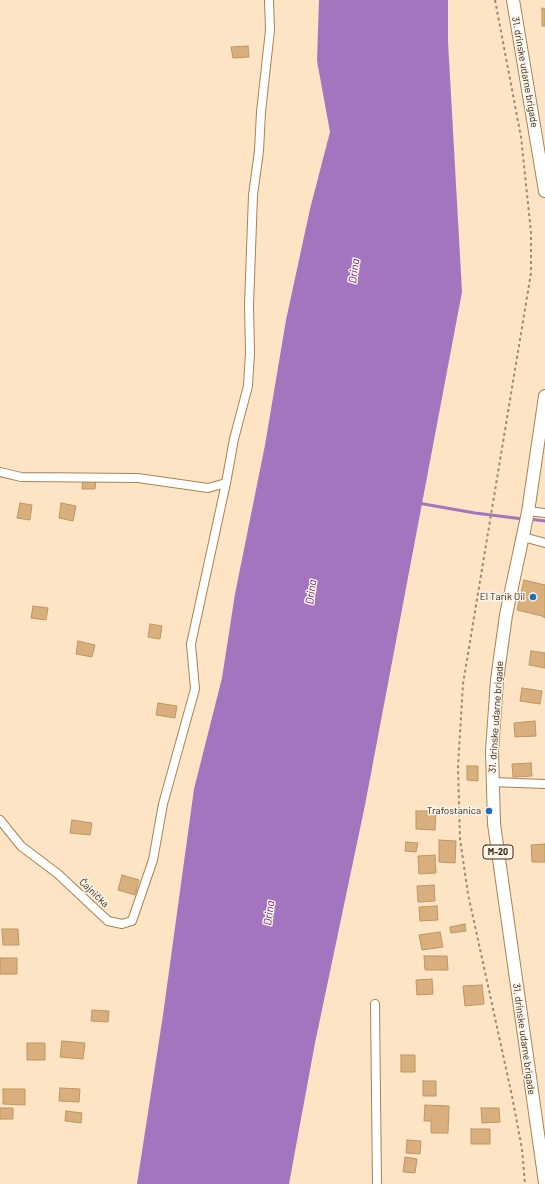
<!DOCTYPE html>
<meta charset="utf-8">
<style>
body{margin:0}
canvas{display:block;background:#fde4c5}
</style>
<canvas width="545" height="1184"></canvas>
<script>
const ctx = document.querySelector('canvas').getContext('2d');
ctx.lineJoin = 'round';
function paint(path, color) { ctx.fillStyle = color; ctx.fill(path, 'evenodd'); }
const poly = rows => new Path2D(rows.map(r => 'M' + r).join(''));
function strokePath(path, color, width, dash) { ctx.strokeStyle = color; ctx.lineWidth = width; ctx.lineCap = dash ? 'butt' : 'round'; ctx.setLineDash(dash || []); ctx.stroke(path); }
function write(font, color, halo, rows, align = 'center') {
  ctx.font = font + ' Barlow,sans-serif'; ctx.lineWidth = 3; ctx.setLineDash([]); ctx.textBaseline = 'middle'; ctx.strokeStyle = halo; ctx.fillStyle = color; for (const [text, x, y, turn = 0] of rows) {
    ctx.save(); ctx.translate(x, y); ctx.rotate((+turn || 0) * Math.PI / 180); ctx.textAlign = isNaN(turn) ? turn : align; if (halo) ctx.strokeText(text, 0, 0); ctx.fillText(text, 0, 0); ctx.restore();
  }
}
paint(poly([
 [319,0,448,0,448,41,462,292,365,805,315,1043,289,1184,137,1184,163,1015,194,789,222,678,235,594,265,445,286,320,310,209,330,132,317,61]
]), '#a475bf');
strokePath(poly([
 [418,503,475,513,523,519],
 [529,519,545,521]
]), '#a475bf', 3);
const building = poly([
 [542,8,545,9,545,26,542,26,542,8],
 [248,46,249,57,233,58,231,47,248,46],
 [83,478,96,479,95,489,82,489,83,478],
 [20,503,32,505,30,520,17,518,20,503],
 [61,503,76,506,73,521,59,518,61,503],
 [524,580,545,585,545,618,542,616,517,610,524,580],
 [33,606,48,608,46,620,31,618,33,606],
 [150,624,162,626,160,639,148,637,150,624],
 [78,641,95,645,92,657,76,654,78,641],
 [531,651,545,653,545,668,529,665,531,651],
 [522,688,542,691,540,704,520,701,522,688],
 [158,703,177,706,175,718,156,715,158,703],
 [535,721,536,736,515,737,514,723,535,721],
 [531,763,532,776,513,777,512,764,531,763],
 [467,766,478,766,478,781,467,780,467,766],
 [416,811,436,811,435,830,416,829,416,811],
 [72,820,92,823,90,835,70,833,72,820],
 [439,840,456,841,455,863,439,862,439,840],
 [406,842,418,843,416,852,405,851,406,842],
 [545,844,545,862,532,862,531,845,545,844],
 [435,855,436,873,419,874,418,856,435,855],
 [122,875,139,880,135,895,118,890,122,875],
 [434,885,435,901,418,902,417,886,434,885],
 [437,906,438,920,420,921,419,907,437,906],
 [465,924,466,931,451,933,450,927,465,924],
 [2,929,18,929,19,945,3,945,2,929],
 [440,932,443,947,422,950,419,935,440,932],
 [424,956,447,956,448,970,425,970,424,956],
 [0,958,17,958,17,974,0,974,0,958],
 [432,979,433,994,417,995,416,980,432,979],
 [482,985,484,1004,465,1006,463,986,482,985],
 [92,1010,109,1011,108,1022,91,1021,92,1010],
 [62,1041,85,1043,83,1059,60,1057,62,1041],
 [27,1043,45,1043,45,1060,27,1060,27,1043],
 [401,1055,415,1055,415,1072,401,1072,401,1055],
 [423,1081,436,1081,436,1096,423,1096,423,1081],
 [60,1088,80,1089,79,1102,59,1101,60,1088],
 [3,1089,25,1089,25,1105,3,1104,3,1089],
 [425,1105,449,1106,448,1133,431,1133,431,1121,424,1121,425,1105],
 [0,1108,13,1108,13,1119,0,1119,0,1108],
 [481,1108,499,1108,500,1122,482,1123,481,1108],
 [66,1111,82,1113,81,1123,65,1121,66,1111],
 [471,1129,490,1129,490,1144,471,1144,471,1129],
 [407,1140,421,1141,420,1154,406,1153,407,1140],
 [405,1157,417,1159,415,1173,403,1172,405,1157]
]);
paint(building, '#d9b07d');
strokePath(building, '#bd9663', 1);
const minor = poly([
 [0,472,21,477,138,478,208,488,226,483,234,439,248,386,250,352,249,305,253,195,259,151,261,112,270,30,269,0],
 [528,511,545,513],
 [523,537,545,543],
 [492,782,545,784],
 [0,820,21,846,58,874,108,921,122,924,132,921,153,860,163,804,195,689,191,644,226,483],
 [375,1004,377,1184]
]);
const primary = poly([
 [513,0,545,191],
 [545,396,528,512,506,615,497,680,492,751,494,824,545,1183]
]);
strokePath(minor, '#aa8351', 10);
strokePath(primary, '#aa8351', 14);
strokePath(poly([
 [495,0,521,137,531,232,531,273,463,684,458,767,460,839,468,894,512,1096,522,1149,525,1184]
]), '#9e8a70', 2, [3, 3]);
strokePath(minor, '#fff', 8);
strokePath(primary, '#fff', 12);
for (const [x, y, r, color] of [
 [533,597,4,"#1f6dbc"],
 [489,811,4,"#1f6dbc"]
]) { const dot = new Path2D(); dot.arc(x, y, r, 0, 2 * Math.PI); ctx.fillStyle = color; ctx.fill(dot); strokePath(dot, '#fcf4ea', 1.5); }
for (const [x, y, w] of [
 [498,852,30]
]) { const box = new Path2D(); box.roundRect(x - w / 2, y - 7, w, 14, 3); ctx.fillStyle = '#fcf4ea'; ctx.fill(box); strokePath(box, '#3a2a15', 1); }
write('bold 9px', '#3a2a15', null, [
 ["M-20",498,852]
]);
write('10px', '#3a2a15', '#fcf4ea', [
 ["31. drinske udarne brigade",525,72,80],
 ["31. drinske udarne brigade",496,717,-86],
 ["Čajnička",94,893,44],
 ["31. drinske udarne brigade",524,1039,82]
]);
write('10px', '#3a2a15', '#fcf4ea', [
 ["El Tarik Oil",525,597],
 ["Trafostanica",481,811]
], 'right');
write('italic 11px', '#5e217a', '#fcf4ea', [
 ["Drina",354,271,-82],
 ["Drina",311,592,-82],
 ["Drina",269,913,-82]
]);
</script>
